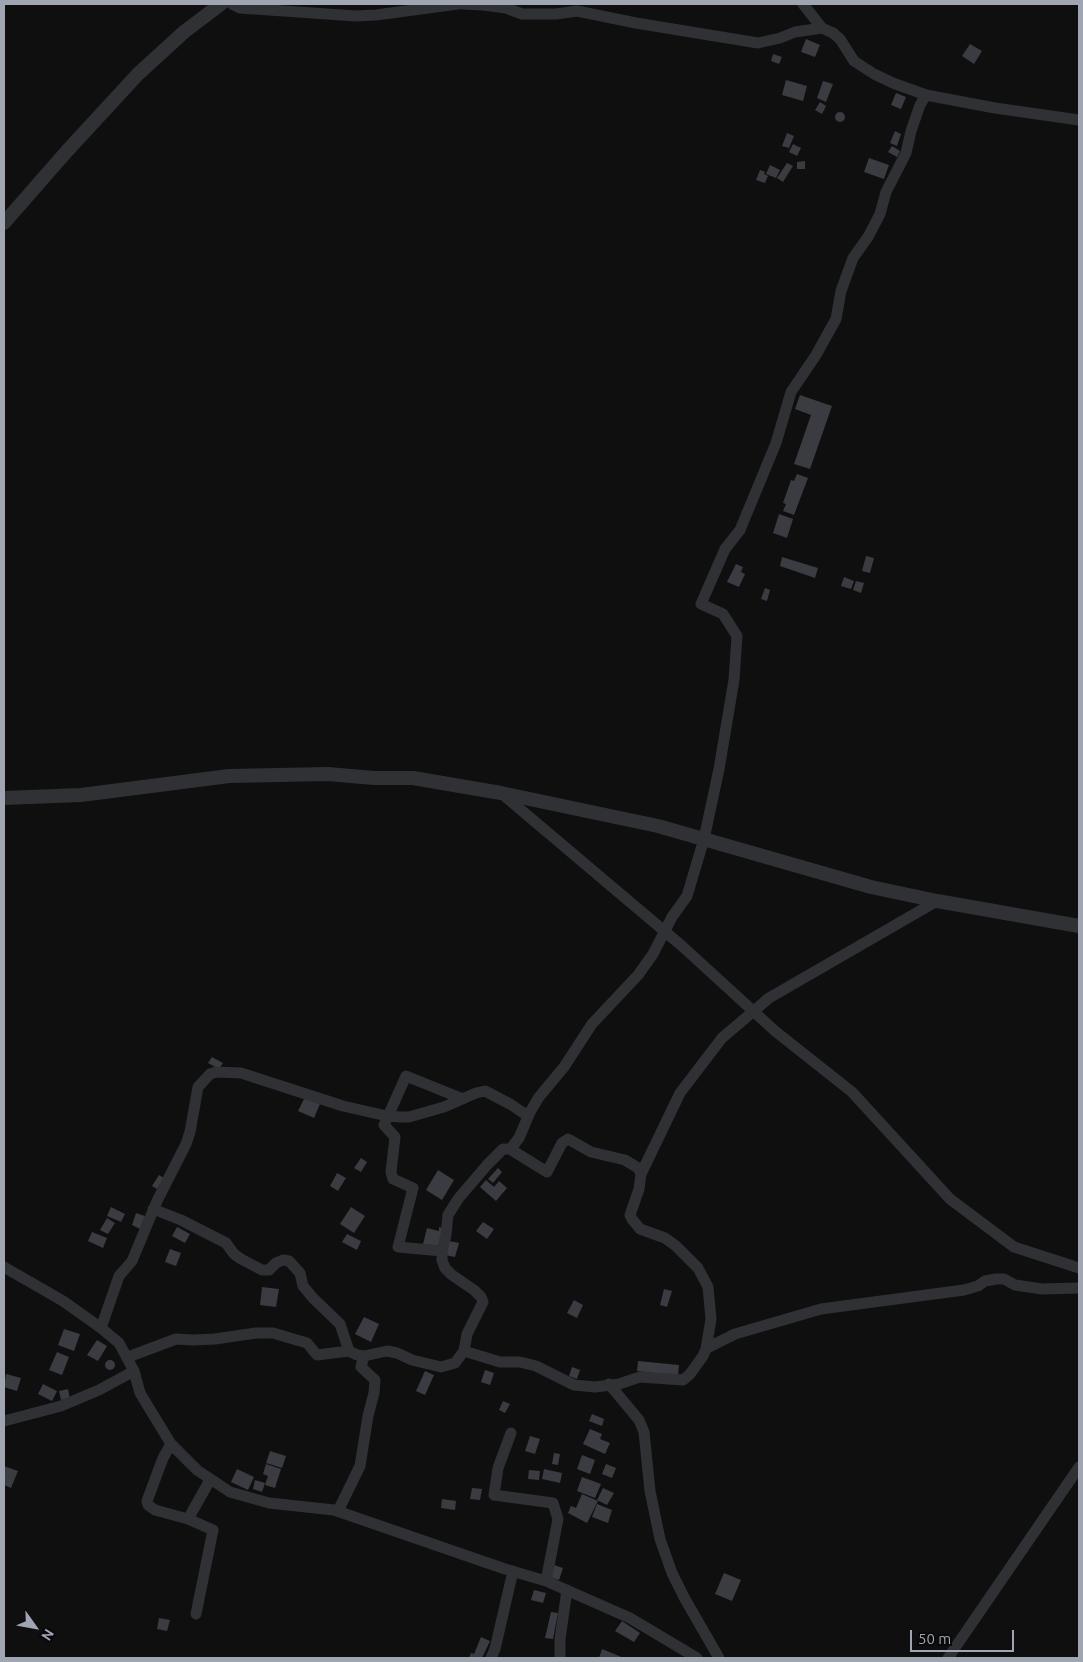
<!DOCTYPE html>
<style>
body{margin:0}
#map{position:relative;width:1083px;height:1662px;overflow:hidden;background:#0f0f10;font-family:Ubuntu,sans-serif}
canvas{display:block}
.frame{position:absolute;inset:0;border:5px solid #a0a5b2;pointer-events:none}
.north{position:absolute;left:10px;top:1602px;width:50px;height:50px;-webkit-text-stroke:4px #0a0a0b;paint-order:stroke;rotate:122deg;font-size:14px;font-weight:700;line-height:20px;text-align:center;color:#a0a5b2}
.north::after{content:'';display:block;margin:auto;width:18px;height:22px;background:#a0a5b2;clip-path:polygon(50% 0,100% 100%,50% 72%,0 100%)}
.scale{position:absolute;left:910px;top:1630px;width:104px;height:22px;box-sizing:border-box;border:2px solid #a0a5b2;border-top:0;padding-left:6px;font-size:15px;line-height:18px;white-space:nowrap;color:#a0a5b2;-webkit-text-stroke:4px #0a0a0b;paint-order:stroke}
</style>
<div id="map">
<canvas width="1083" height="1662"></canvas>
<div class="frame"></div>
<div class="north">N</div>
<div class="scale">50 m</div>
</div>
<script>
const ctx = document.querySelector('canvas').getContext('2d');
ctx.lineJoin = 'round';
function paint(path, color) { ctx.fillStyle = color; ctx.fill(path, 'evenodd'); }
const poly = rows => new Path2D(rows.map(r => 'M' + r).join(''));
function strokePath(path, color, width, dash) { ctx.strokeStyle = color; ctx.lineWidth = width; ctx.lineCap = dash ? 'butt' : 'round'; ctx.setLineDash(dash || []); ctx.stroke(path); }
paint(poly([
 [806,39,820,45,815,57,801,52],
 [970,44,982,51,974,64,962,56],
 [773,54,782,57,779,64,771,61],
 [786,80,807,86,803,101,782,95],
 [823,81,833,84,826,102,817,98],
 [896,93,906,97,901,109,891,105],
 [820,102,826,106,822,114,815,110],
 '835 117a5 5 0 1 1 10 0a5 5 0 1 1-10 0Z',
 [895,131,901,134,897,146,890,143],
 [787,133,794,136,789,148,782,146],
 [793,144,801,148,797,156,789,152],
 [892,146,900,151,897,157,888,152],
 [869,158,889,165,884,179,864,172],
 [805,161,805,169,797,169,797,162],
 [787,163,793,166,783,182,777,178],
 [770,165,780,170,776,178,766,174],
 [760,170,765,172,764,174,768,176,765,183,756,180],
 [800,395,832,406,810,469,794,464,811,415,795,409],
 [797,474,808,478,794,515,783,511,786,504,783,503,791,480,794,481],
 [779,514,793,519,787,538,773,533],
 [866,556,874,558,870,573,862,571],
 [782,557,818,568,815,578,780,566],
 [736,564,743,567,741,572,745,574,739,587,727,582],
 [844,577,854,581,851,589,841,586],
 [856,581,864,583,861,593,853,590],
 [765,588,770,590,767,601,761,599],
 [212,1057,223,1063,219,1069,208,1063],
 [305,1097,320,1104,314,1118,298,1111],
 [361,1158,367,1162,361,1172,354,1168],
 [498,1168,502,1172,493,1183,488,1179],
 [438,1170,454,1180,442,1200,426,1190],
 [337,1173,346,1178,338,1191,330,1186],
 [159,1175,164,1178,157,1189,152,1186],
 [486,1180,494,1187,499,1181,507,1188,496,1201,480,1187],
 [111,1207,125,1214,121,1222,107,1216],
 [351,1207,365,1216,354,1233,340,1224],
 [136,1213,145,1216,140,1229,132,1225],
 [107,1218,115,1223,108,1234,100,1230],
 [483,1222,494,1229,487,1239,476,1231],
 [177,1227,190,1234,185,1243,172,1236],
 [439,1227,443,1228,438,1248,423,1244,427,1228,439,1231],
 [92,1232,107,1238,103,1248,88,1241],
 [347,1234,361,1241,357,1250,342,1242],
 [449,1241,459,1243,455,1257,445,1255],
 [170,1249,181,1253,176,1266,165,1262],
 [262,1287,279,1289,276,1307,260,1305],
 [664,1289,672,1291,667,1307,660,1305],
 [574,1300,583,1305,577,1318,567,1313],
 [364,1317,379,1324,371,1342,355,1334],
 [64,1329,80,1334,74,1351,58,1345],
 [97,1340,107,1346,98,1361,87,1355],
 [57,1352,69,1357,62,1375,49,1370],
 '105 1365a5 5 0 1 1 10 0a5 5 0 1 1-10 0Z',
 [638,1361,679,1365,678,1376,637,1371],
 [572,1367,580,1370,577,1379,569,1376],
 [485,1370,494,1373,490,1385,481,1382],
 [425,1371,434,1375,425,1395,416,1391],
 [6,1374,21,1378,17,1391,4,1387],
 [43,1384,57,1391,52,1401,38,1394],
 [68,1389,70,1399,61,1400,59,1391],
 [503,1401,510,1404,505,1413,499,1410],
 [592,1414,604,1419,602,1426,589,1421],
 [590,1429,602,1434,600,1439,610,1443,605,1454,583,1444],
 [530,1436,540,1439,535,1454,525,1451],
 [270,1451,286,1456,282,1468,266,1463],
 [554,1453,560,1454,558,1465,552,1464],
 [582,1455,595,1460,590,1474,577,1469],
 [266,1464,281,1469,275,1488,265,1485,268,1476,263,1474],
 [606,1464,616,1468,612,1478,602,1474],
 [4,1466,18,1471,11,1488,4,1485],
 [237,1469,254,1477,248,1490,231,1482],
 [544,1469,562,1473,560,1483,542,1479],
 [529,1470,540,1471,539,1480,528,1479],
 [582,1477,601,1484,595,1498,577,1491],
 [255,1480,265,1483,262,1492,253,1489],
 [472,1488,482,1489,480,1500,470,1499],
 [603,1488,614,1493,607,1505,597,1500],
 [582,1494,598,1501,587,1523,568,1513,571,1506,576,1508],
 [442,1499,456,1501,455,1510,441,1508],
 [597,1504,612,1510,608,1523,592,1517],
 [554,1565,563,1568,559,1580,550,1577],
 [724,1573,741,1580,732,1601,715,1594],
 [534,1590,546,1593,543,1603,531,1600],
 [551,1612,558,1613,553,1639,545,1638],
 [159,1618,170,1620,167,1631,157,1629],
 [622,1621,640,1633,634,1642,615,1631],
 [481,1637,490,1641,482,1658,469,1658,471,1653,474,1654],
 [602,1649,624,1658,599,1658]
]), '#3b3c41');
strokePath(poly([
 [232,4,240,8,356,16,376,15,458,4],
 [463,4,483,5,506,8,522,14,556,14,577,11,636,23,758,43,780,38,795,32,822,28],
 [803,4,822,28,833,33,840,39,854,61,874,74,893,83,926,95,995,108,1079,120],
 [501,793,682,946,775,1031,852,1092,950,1199,1014,1247,1079,1268],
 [510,1149,547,1172,562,1143,568,1139,591,1152,625,1160,638,1168,641,1174,639,1189,630,1215,632,1219,640,1229,665,1238,676,1246,698,1268,708,1287,711,1319,706,1349],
 [641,1174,680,1093,722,1038,769,998,937,901],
 [153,1209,181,1220,226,1243,234,1254,241,1259,262,1270,269,1270,276,1263,283,1260,289,1261,300,1273,303,1286,313,1298,340,1324,349,1351],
 [442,1251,398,1247,413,1188,393,1179,391,1172,395,1137,384,1125,406,1076,463,1099],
 [4,1267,63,1301,101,1328,119,1343,134,1371,140,1393,171,1444,197,1470,230,1492,269,1503,334,1510,505,1569,546,1581,630,1618,697,1658],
 [101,1328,119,1276,132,1261,157,1201,186,1144,190,1132,198,1087,210,1074,216,1072,241,1073,343,1106,387,1116,400,1117,409,1117,444,1107,476,1093,485,1091,510,1104,528,1116],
 [464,1351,500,1362,520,1362,536,1366,574,1385,595,1387,619,1384,640,1377,683,1380,690,1374,703,1356,706,1349,711,1346,735,1334,821,1309,964,1290,978,1286,985,1281,996,1279,1004,1279,1015,1285,1042,1289,1079,1288],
 [128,1357,176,1339,193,1340,215,1339,256,1333,273,1333,307,1343,317,1355,349,1351,357,1355,364,1356,387,1351,397,1353,412,1360,441,1367,455,1363,464,1351,467,1334,483,1302,481,1297,474,1290,452,1275,445,1268,442,1260,442,1251,446,1235,448,1215,458,1199,487,1165,503,1149,510,1149,512,1147,519,1138,530,1112,539,1097,564,1067,592,1024,638,975,653,954,672,917,687,896,704,839,719,769,734,680,737,636,723,614,701,604,725,549,740,530,776,443,791,392,816,355,836,319,841,291,853,258,868,237,880,214,886,192,906,153,911,131,920,105,926,95],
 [609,1384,639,1420,644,1432,650,1491,660,1539,672,1573,685,1599,719,1658],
 [4,1421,61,1406,99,1390,134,1371],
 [511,1433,498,1468,494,1495,553,1503,558,1519,546,1581],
 [171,1444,163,1458,147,1501,148,1505,155,1510,188,1519,213,1530,196,1614],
 [338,1511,360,1466,368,1416,374,1393,375,1380,361,1367,364,1356],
 [188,1519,210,1480],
 [491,1658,495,1649,513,1571],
 [560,1658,560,1639,567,1590],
 [948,1658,1079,1467]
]), '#303135', 11);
strokePath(poly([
 [4,223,67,151,138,74,184,32,221,4],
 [4,798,81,795,229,776,328,774,374,778,413,778,501,793,658,826,871,887,937,901,1079,926]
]), '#303135', 14);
</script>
